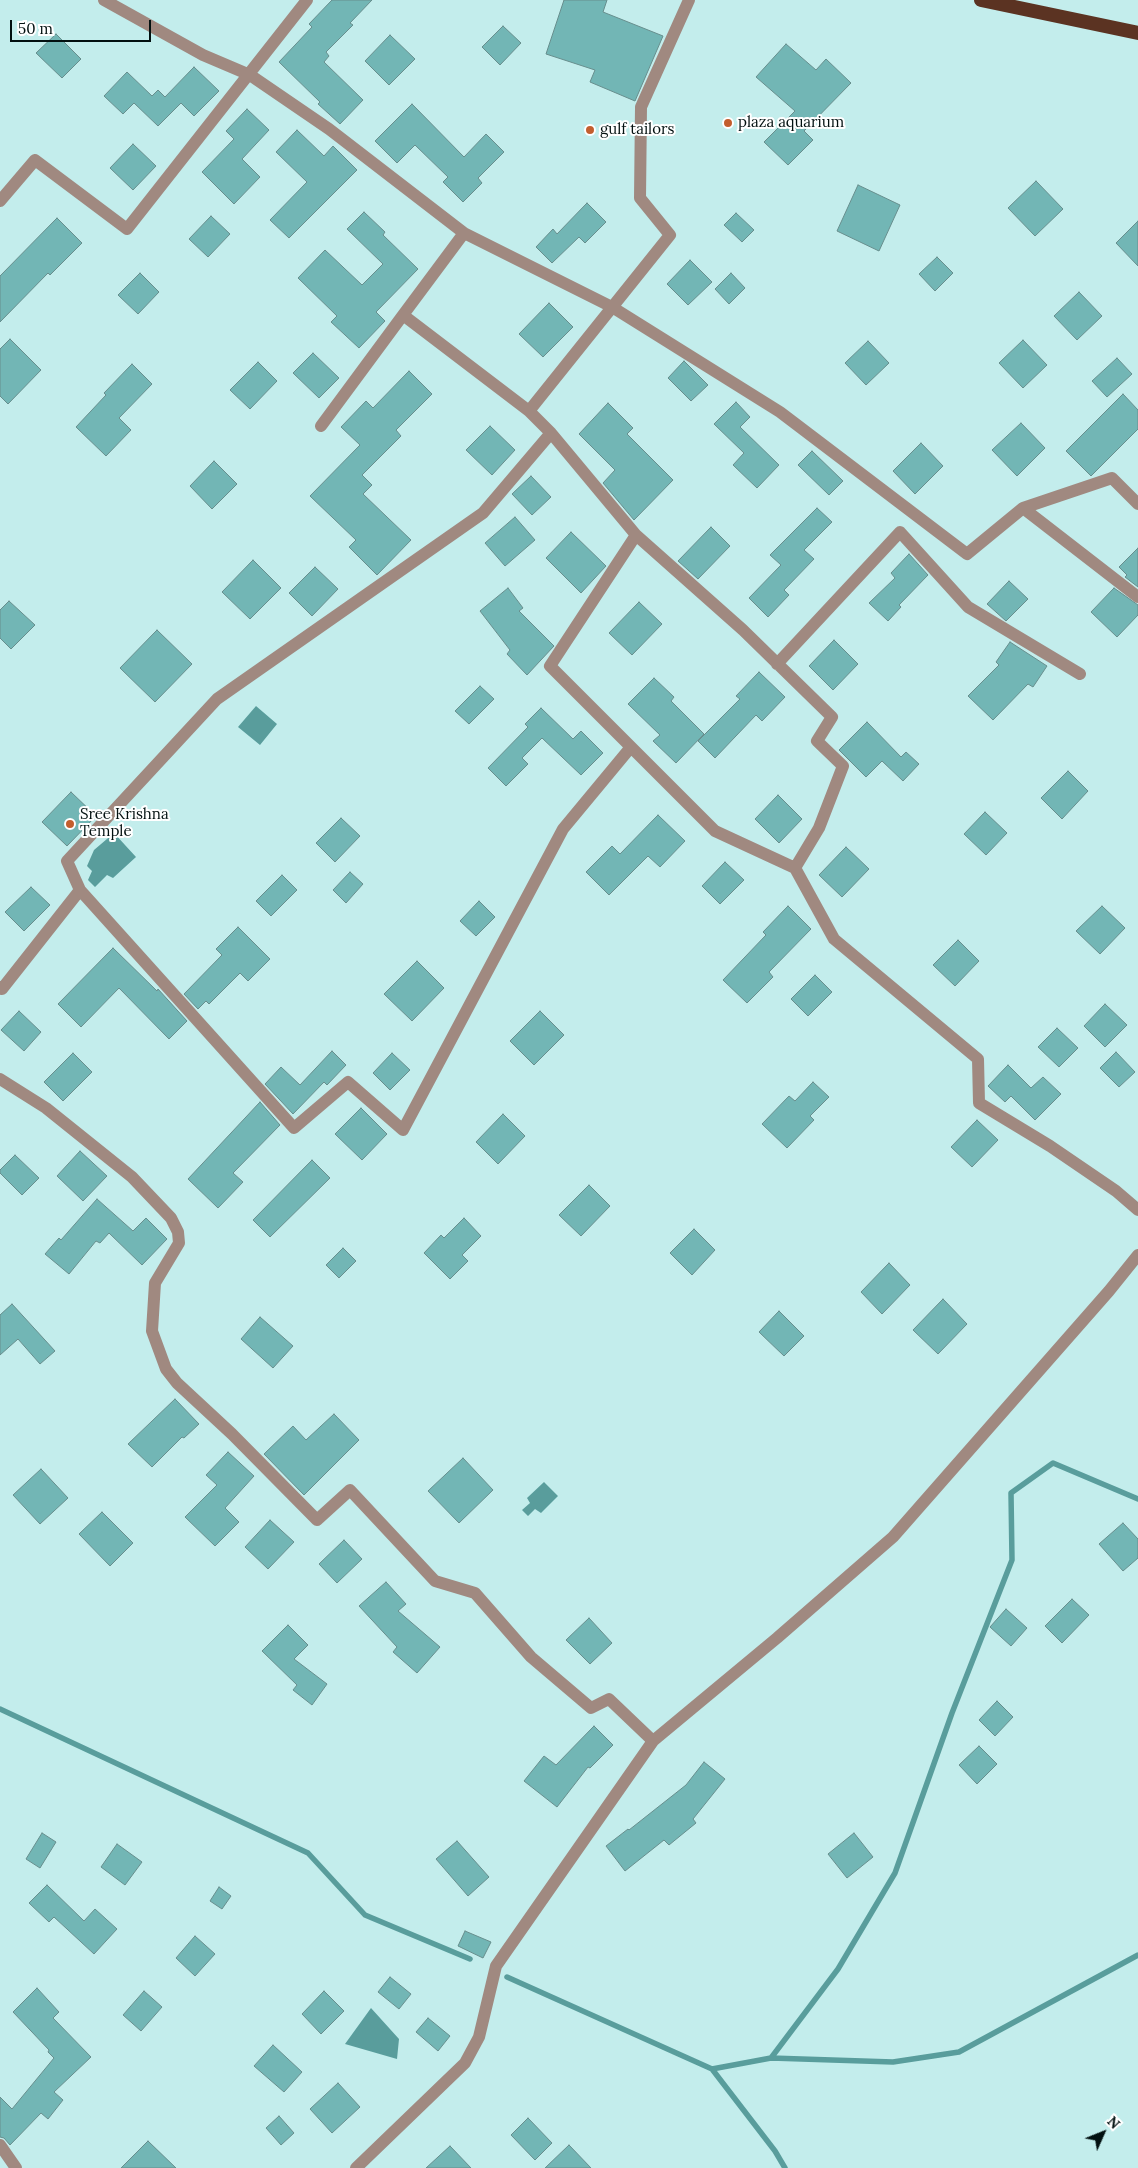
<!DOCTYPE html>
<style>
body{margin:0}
#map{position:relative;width:1138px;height:2168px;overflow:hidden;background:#c3edec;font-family:Lora,serif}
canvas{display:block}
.north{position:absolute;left:1078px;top:2108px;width:50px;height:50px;-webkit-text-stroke:4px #fff;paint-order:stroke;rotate:46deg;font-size:14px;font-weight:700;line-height:20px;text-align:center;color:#021010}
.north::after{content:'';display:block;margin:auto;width:18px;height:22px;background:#021010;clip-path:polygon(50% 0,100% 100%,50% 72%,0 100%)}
.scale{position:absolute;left:10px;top:20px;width:141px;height:22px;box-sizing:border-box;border:2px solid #021010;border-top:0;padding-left:6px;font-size:15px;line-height:18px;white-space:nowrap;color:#021010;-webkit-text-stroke:4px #fff;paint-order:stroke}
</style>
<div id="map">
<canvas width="1138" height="2168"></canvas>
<div class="north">N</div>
<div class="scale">50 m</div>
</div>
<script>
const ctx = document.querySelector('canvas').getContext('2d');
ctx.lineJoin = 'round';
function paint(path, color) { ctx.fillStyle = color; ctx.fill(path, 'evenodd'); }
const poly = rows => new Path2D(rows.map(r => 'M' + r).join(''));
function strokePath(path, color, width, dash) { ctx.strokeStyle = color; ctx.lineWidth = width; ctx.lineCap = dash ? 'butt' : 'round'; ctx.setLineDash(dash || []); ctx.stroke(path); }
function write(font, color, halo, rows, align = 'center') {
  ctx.font = font + ' Lora,serif'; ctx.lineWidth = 4; ctx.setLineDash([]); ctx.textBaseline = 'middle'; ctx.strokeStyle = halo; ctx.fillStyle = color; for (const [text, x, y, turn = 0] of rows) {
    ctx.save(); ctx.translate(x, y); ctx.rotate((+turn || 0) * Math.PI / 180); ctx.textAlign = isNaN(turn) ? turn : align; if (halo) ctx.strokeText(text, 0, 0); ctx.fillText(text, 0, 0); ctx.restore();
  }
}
paint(poly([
 [256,706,277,724,260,745,238,727],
 [114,833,136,857,113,878,107,875,95,887,88,880,92,871,87,866,94,850],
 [544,1482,558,1496,541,1513,535,1509,528,1516,522,1510,530,1503,527,1498],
 [371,2008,399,2039,397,2059,345,2044]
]), '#599d9c');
strokePath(poly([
 [0,1709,308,1853,365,1915,470,1959],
 [507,1977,712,2069,775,2151,785,2168],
 [771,2058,838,1969,895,1873,952,1713,1012,1560,1011,1493,1053,1463,1138,1499],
 [712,2069,771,2058,893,2062,959,2052,1138,1955]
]), '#599d9c', 5.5);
const building = poly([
 [332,0,372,0,350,23,353,25,326,52,329,56,324,62,363,100,340,124,318,104,320,102,279,62,312,27,309,24,332,0],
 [564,0,607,0,603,12,663,36,635,101,590,82,595,70,546,54,564,0],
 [503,26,521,43,500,65,482,47,503,26],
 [56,34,81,59,62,78,36,53,56,34],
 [390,35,415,59,389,85,365,61,390,35],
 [786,44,816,70,826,59,851,83,804,131,813,140,788,165,764,142,795,111,756,77,786,44],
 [194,67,219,91,194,116,181,103,158,126,134,103,123,114,104,96,127,72,152,96,158,90,165,97,194,67],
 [412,104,464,157,486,134,504,152,478,178,482,183,463,202,443,182,448,177,415,145,397,163,375,141,412,104],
 [247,109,269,130,242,159,260,177,234,204,202,172,234,139,226,131,247,109],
 [297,130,324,156,333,146,357,170,289,238,270,220,307,182,276,152,297,130],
 [133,144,156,166,133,190,110,168,133,144],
 [1036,181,1063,209,1035,236,1008,208,1036,181],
 [858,185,900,205,879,251,837,231,858,185],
 [587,203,606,222,585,243,579,237,552,263,536,247,553,229,557,234,587,203],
 [364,212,385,232,383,235,418,269,376,312,385,321,359,348,331,322,337,316,298,278,325,250,362,285,383,264,347,229,364,212],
 [736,213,754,230,742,242,724,225,736,213],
 [211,216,230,234,208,257,189,239,211,216],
 [57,218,82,243,50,275,48,273,0,322,0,276,57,218],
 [1138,221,1138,266,1116,243,1138,221],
 [937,257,953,273,935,291,919,274,937,257],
 [690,260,712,282,688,305,667,284,690,260],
 [140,273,159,292,138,314,118,295,140,273],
 [731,273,745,288,729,304,715,289,731,273],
 [1079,292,1102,316,1077,340,1054,316,1079,292],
 [549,303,573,327,543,357,519,334,549,303],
 [10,339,41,370,8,404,0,396,0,349,10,339],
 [1023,340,1047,365,1023,388,999,363,1023,340],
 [868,341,889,363,866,385,845,363,868,341],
 [313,353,339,378,319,398,293,373,313,353],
 [1117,358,1132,374,1107,397,1092,381,1117,358],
 [684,361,708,385,691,401,668,378,684,361],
 [258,362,277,381,250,409,230,390,258,362],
 [132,364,152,384,119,418,131,430,106,456,76,427,106,395,104,393,132,364],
 [409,371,432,394,396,430,401,436,362,475,372,485,363,494,411,540,377,575,349,547,356,540,310,496,360,445,341,427,366,401,373,408,409,371],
 [1123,394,1138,410,1138,429,1091,476,1066,451,1123,394],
 [736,402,750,417,740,427,779,465,757,488,733,465,744,453,714,424,736,402],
 [608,403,633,428,627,434,673,480,634,520,603,483,615,470,579,434,608,403],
 [1021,423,1045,448,1017,476,992,450,1021,423],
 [490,426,515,450,492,475,466,450,490,426],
 [921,443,943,466,915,494,893,471,921,443],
 [812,451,843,481,829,495,798,465,812,451],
 [214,461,237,484,212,509,190,486,214,461],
 [531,476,551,497,532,515,512,494,531,476],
 [817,508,832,522,804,550,814,559,784,590,789,595,768,617,749,598,781,565,770,555,817,508],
 [515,517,535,540,505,566,485,543,515,517],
 [711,527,730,546,698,579,678,561,711,527],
 [571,532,606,566,581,593,546,558,571,532],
 [1138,548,1138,587,1125,577,1127,575,1119,567,1138,548],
 [909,554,928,575,899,605,901,607,888,621,869,603,895,578,891,573,909,554],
 [253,560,281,588,250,619,222,592,253,560],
 [315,567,338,589,312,616,289,593,315,567],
 [1009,581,1028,599,1006,621,987,604,1009,581],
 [508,588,523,608,519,611,554,646,527,675,507,654,510,650,480,611,508,588],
 [1114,588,1138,605,1138,615,1117,637,1091,612,1114,588],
 [9,601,35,625,11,649,0,638,0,610,9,601],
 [639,602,662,624,632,655,609,633,639,602],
 [157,630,192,664,155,702,120,668,157,630],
 [834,640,858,664,833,690,809,666,834,640],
 [1010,642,1047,666,1033,687,1028,684,993,720,968,696,999,665,996,662,1010,642],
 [759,672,785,697,762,721,756,715,715,758,698,741,740,699,736,696,759,672],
 [654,678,674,697,671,701,704,734,676,763,653,741,660,735,628,704,654,678],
 [480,686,494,699,469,724,455,711,480,686],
 [541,708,573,739,581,731,603,753,581,775,542,738,522,758,528,764,506,786,488,768,528,727,525,724,541,708],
 [867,722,901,757,906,752,919,764,903,781,882,761,866,777,839,750,867,722],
 [1068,771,1088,791,1062,819,1041,798,1068,771],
 [71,792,96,816,67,846,42,822,71,792],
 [778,795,802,819,779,843,755,819,778,795],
 [985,812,1007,833,986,855,964,834,985,812],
 [658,815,685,841,660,867,648,856,609,895,586,872,612,846,620,854,658,815],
 [341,818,360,836,335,862,316,843,341,818],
 [846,847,869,869,842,897,819,875,846,847],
 [725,862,744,880,720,904,702,886,725,862],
 [350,872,363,884,346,903,333,890,350,872],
 [282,875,297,890,271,916,256,901,282,875],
 [31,887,50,905,24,931,5,912,31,887],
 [479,901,495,917,476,936,460,921,479,901],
 [788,906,811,929,769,972,773,977,747,1003,723,980,766,935,763,932,788,906],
 [1102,906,1125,928,1100,954,1076,931,1102,906],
 [238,927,270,959,248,981,240,973,209,1004,206,1001,198,1009,184,994,222,955,216,949,238,927],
 [958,940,979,961,955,986,933,965,958,940],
 [113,948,157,991,158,989,187,1021,169,1039,119,988,81,1027,58,1004,113,948],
 [417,961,444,988,412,1021,384,994,417,961],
 [815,975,832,992,808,1016,791,999,815,975],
 [1105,1004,1127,1025,1105,1047,1084,1026,1105,1004],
 [19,1011,41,1032,24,1051,1,1030,19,1011],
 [540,1011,564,1035,534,1065,510,1041,540,1011],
 [1057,1028,1078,1048,1059,1067,1038,1047,1057,1028],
 [332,1051,346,1065,327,1085,324,1082,293,1114,265,1084,281,1067,300,1085,332,1051],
 [1116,1052,1135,1072,1119,1087,1100,1068,1116,1052],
 [73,1053,92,1072,63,1101,44,1082,73,1053],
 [392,1053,410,1070,390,1090,373,1073,392,1053],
 [1008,1065,1031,1088,1043,1077,1061,1094,1035,1120,1011,1096,1005,1102,988,1086,1008,1065],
 [813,1082,829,1097,810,1116,814,1120,787,1148,762,1124,789,1096,795,1101,813,1082],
 [260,1102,280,1125,233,1173,243,1182,218,1208,188,1179,260,1102],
 [361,1108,387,1134,362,1160,335,1134,361,1108],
 [503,1114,525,1136,498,1164,476,1142,503,1114],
 [977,1120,998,1140,972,1167,951,1147,977,1120],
 [80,1151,107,1176,83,1201,57,1176,80,1151],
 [15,1155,39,1178,22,1195,0,1173,0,1170,15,1155],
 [312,1160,330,1178,270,1237,253,1220,312,1160],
 [589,1185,610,1206,581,1236,559,1215,589,1185],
 [97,1199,133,1231,146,1218,167,1239,142,1265,109,1233,100,1243,96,1241,69,1274,45,1254,59,1238,61,1240,97,1199],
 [464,1218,481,1236,462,1255,468,1261,450,1279,424,1253,441,1235,444,1238,464,1218],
 [694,1229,715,1250,692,1275,670,1253,694,1229],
 [343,1248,356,1261,339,1278,326,1265,343,1248],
 [889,1263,910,1285,882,1314,861,1292,889,1263],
 [943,1299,967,1324,938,1354,913,1330,943,1299],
 [12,1304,55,1351,40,1364,18,1339,0,1355,0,1315,12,1304],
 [779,1311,804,1336,784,1356,759,1332,779,1311],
 [260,1317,293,1346,273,1368,241,1339,260,1317],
 [175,1399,199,1424,184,1438,182,1437,152,1467,128,1444,175,1399],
 [334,1414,359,1440,304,1495,264,1454,293,1426,306,1440,334,1414],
 [228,1452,254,1476,225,1508,239,1522,215,1546,185,1517,217,1485,206,1475,228,1452],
 [463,1458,493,1490,459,1523,428,1491,463,1458],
 [41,1469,68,1498,40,1524,13,1495,41,1469],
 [102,1512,133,1543,110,1566,79,1534,102,1512],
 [270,1520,294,1542,268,1569,245,1547,270,1520],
 [1123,1523,1138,1539,1138,1558,1123,1571,1099,1544,1123,1523],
 [344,1540,362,1559,337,1583,319,1564,344,1540],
 [386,1582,406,1604,398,1611,440,1647,417,1673,393,1652,397,1647,359,1606,386,1582],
 [1072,1599,1089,1615,1062,1643,1045,1626,1072,1599],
 [1006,1609,1027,1628,1011,1646,990,1627,1006,1609],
 [589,1618,612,1643,590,1664,566,1640,589,1618],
 [288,1625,308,1645,294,1659,327,1684,312,1705,293,1690,297,1685,262,1651,288,1625],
 [997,1701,1013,1717,995,1736,979,1720,997,1701],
 [594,1726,613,1745,590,1768,588,1767,557,1807,524,1781,544,1756,556,1765,594,1726],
 [979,1746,997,1764,977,1784,959,1765,979,1746],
 [704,1762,725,1779,693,1819,696,1823,669,1845,664,1840,625,1871,606,1846,628,1829,629,1830,686,1785,704,1762],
 [42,1833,56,1842,40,1868,26,1859,42,1833],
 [854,1833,873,1857,847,1878,828,1854,854,1833],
 [457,1841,489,1877,468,1896,436,1859,457,1841],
 [117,1844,142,1862,125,1885,101,1867,117,1844],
 [47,1885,84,1921,95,1909,117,1929,94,1954,54,1917,49,1922,29,1903,47,1885],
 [219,1887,231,1896,222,1909,210,1901,219,1887],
 [465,1931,491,1942,483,1958,458,1946,465,1931],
 [195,1936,215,1954,195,1976,176,1958,195,1936],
 [390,1977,411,1994,399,2009,378,1992,390,1977],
 [37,1988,59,2012,53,2018,91,2057,54,2092,63,2100,48,2119,41,2113,10,2145,4,2138,0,2137,0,2097,12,2109,54,2058,48,2052,49,2050,13,2012,37,1988],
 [144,1991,162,2007,141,2031,123,2015,144,1991],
 [324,1991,344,2011,321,2034,302,2014,324,1991],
 [428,2018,450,2036,438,2051,416,2032,428,2018],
 [273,2045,302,2072,284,2092,254,2066,273,2045],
 [338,2083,360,2107,332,2133,310,2109,338,2083],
 [279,2116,294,2133,281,2145,266,2128,279,2116],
 [528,2118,552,2143,535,2160,511,2135,528,2118],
 [148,2141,176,2168,121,2168,148,2141],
 [569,2145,591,2168,545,2168,569,2145],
 [450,2146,471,2168,426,2168,450,2146]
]);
paint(building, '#72b6b5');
strokePath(building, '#678e8d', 1);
strokePath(poly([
 [104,0,203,55,250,75,329,129,464,233,403,315,529,411],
 [0,201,35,160,127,229,307,0],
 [464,233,612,307,780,412,967,554,1023,508,1138,597],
 [321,426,403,315],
 [551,433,636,535,550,666,715,831,795,868,834,939,978,1059,979,1103,1050,1146,1116,1191,1138,1210],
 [1023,508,1112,478,1138,504],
 [636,535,743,630,832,717,817,741,843,766,819,828,795,868],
 [777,664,900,532,968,607,1080,674],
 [80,890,294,1128,348,1082,403,1130,563,829,631,747],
 [0,987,2,989,80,890,67,861,217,699,483,513,551,433,529,411,670,235,640,198,641,107,689,0],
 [0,1079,46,1108,132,1177,171,1218,178,1232,179,1243,155,1283,152,1331,166,1369,177,1383,232,1434,317,1520,350,1490,435,1581,475,1593,531,1657,591,1708,609,1699,653,1741],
 [0,2145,16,2168],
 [356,2168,465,2063,479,2037,496,1966,653,1741,777,1638,893,1537,1109,1291,1138,1255]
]), '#a08980', 12);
strokePath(poly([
 [981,0,1138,33]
]), '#5b3322', 14);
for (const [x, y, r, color] of [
 [728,123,5,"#c35e2e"],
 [590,130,5,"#c35e2e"],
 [70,824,5,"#c35e2e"]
]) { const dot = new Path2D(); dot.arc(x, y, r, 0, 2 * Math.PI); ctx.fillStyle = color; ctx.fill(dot); strokePath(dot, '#fff', 2); }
write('15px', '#021010', '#fff', [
 ["plaza aquarium",738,123],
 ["gulf tailors",600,130],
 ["Sree Krishna",80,815],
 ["Temple",80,832]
], 'left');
</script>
